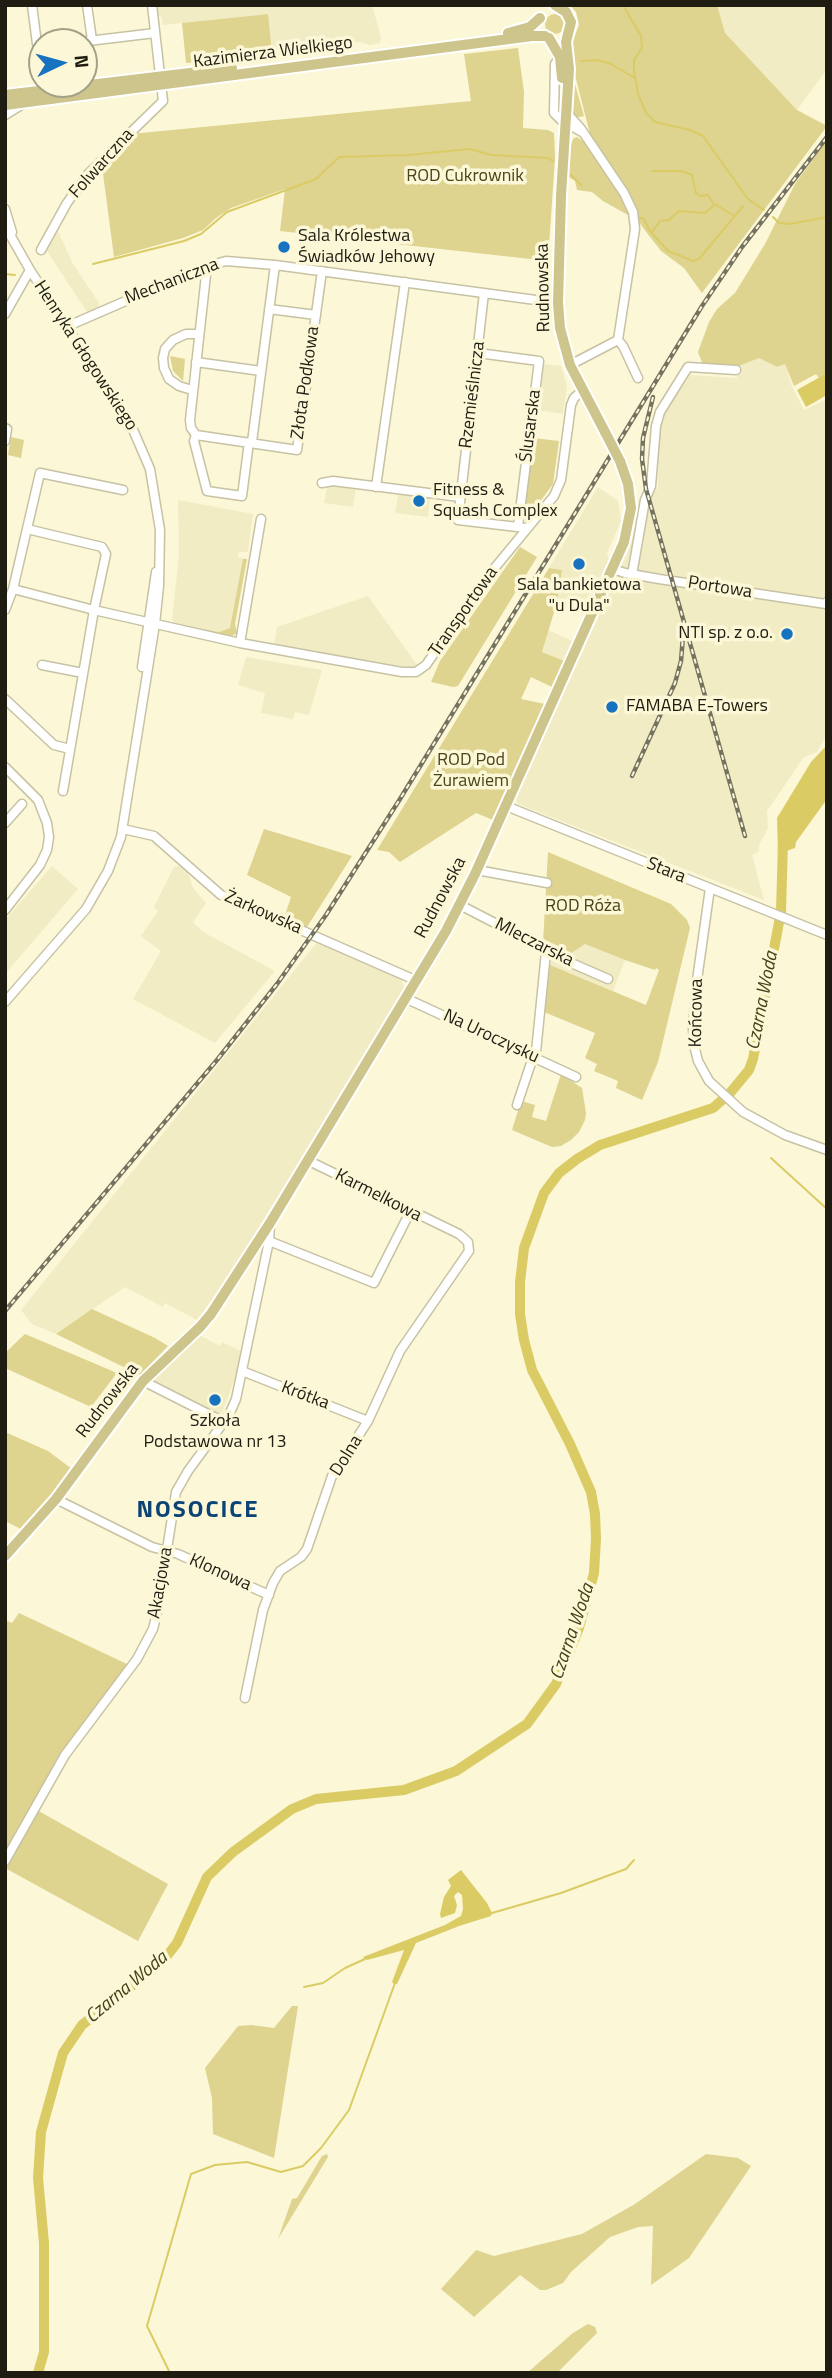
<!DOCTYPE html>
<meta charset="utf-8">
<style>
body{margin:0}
#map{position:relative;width:832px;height:2378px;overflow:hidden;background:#fbf7d7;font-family:"Titillium Web",sans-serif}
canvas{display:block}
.frame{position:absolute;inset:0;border:7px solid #1f1d12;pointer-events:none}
.north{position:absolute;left:28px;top:28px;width:70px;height:70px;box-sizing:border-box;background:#fbf7d7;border:2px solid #a3a088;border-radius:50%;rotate:85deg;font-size:19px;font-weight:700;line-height:28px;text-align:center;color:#1f1d12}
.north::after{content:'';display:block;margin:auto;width:24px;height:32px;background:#1772bf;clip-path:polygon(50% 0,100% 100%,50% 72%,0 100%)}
</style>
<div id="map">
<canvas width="832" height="2378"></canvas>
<div class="frame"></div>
<div class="north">N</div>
</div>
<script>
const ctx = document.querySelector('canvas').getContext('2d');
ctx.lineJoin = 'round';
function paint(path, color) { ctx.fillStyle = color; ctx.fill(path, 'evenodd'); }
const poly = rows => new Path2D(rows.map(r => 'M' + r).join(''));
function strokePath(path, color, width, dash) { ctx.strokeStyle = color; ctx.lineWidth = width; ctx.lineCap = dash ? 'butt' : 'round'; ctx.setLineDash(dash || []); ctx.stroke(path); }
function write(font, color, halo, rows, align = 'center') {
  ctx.font = font + ' "Titillium Web",sans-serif'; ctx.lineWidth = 7; ctx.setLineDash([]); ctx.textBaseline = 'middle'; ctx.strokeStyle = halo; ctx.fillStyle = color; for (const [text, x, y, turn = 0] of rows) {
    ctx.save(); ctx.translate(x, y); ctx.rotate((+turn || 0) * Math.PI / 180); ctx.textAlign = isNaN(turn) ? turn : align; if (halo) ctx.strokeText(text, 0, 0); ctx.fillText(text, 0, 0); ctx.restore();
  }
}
paint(poly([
 [157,5,291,5,292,7,297,5,372,5,381,37,380,43,370,45,360,42,273,52,267,14,163,25,162,18,158,15],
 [717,5,827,5,827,69,797,110,724,33],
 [57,229,73,264,99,303,99,307,87,312,45,248],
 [759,358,777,367,785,363,792,387,804,410,827,399,827,734,817,752,804,757,767,811,768,828,760,843,758,852,752,855,764,900,518,804,515,799,621,567,635,530,639,507,646,505,658,487,658,445,663,416,690,375,737,378,736,365],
 [543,364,561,366,567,387,563,414,537,410],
 [330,484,356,487,353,507,324,503,327,487],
 [598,487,618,501,621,521,607,553,609,560,585,614,557,602,562,570,549,568],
 [401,493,430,497,428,517,395,513,398,496],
 [178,500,253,514,248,552,239,552,238,557,247,559,231,628,219,632,176,624,172,620,179,555],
 [368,596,417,665,412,668,402,666,274,645,277,627],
 [548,630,572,641,564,661,542,652],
 [246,657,322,670,309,715,295,712,293,719,261,713,265,693,238,685],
 [52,866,78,889,5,974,5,920],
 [179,866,188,872,193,888,206,903,193,922,203,932,275,971,215,1043,133,999,161,951,141,936,158,911,154,907,174,867],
 [318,941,401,978,404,989,323,1125,224,1283,197,1320,165,1303,163,1307,125,1287,56,1334,32,1324,21,1310],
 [585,944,625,960,613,991,550,965,553,956,550,946,570,954],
 [199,1335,220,1346,222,1342,241,1351,237,1372,221,1416,153,1381]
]), '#f2ecc5');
paint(poly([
 [570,5,717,5,725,33,797,110,827,126,702,293,684,268,661,251,637,220,603,201,592,192,577,190,575,181,569,177,571,145,573,139,577,137,583,141,590,134,574,71,573,40,579,25,576,12],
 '545 24a10 10 0 1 1 20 0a10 10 0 1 1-20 0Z',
 [268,14,272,52,186,63,182,23],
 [518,48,524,92,523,128,548,130,554,133,555,157,548,261,280,231,285,189,231,208,216,218,203,230,183,238,114,257,102,166,131,134,471,101,464,54],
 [573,77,584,116,575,118,572,111],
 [827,140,827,373,819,378,816,374,794,386,785,364,777,367,759,358,736,367,703,365,698,352,709,322,717,309,735,293,765,244,795,184],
 [170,356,185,359,183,381,173,371],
 [11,437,24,440,21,458,8,455],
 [533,438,559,441,553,484,528,518,524,515],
 [520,547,537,557,458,686,453,687,431,682,440,661],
 [243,559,247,559,235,624,237,633,230,637,176,624,219,632,230,628],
 [549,568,562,570,557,602,542,652,564,661,552,687,531,677,521,699,545,704,493,820,476,813,400,862,389,852,377,850],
 [264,829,352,856,307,927,284,918,291,897,247,875],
 [548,852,671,904,687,920,690,928,658,1062,642,1100,616,1088,618,1081,594,1071,597,1064,585,1058,595,1033,544,1012,550,965,646,1005,659,970,656,968,655,970,625,960,585,944,570,954,543,943],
 [561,1074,582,1088,586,1113,585,1120,579,1132,571,1140,561,1146,552,1147,512,1130,521,1101,535,1105,532,1117,546,1121],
 [92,1309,155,1338,168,1346,140,1375,56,1334],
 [25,1334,117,1373,91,1407,5,1368,5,1353],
 [5,1432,48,1451,72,1469,23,1530,5,1521],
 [19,1613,129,1665,66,1747,5,1852,5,1620,12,1623],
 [37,1810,168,1884,138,1941,5,1868],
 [292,2006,298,2006,274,2158,213,2134,212,2098,205,2068,238,2026,251,2025,274,2028],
 [327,2154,328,2157,278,2239,292,2199,297,2198,322,2156],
 [706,2154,738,2158,751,2166,689,2258,651,2285,653,2226,638,2227,610,2237,571,2272,563,2283,546,2290,540,2290,520,2275,474,2317,441,2289,476,2250,494,2256,582,2234,635,2204],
 [588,2324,595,2327,597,2333,557,2373,527,2373,573,2333]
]), '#ded38f');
paint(poly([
 [827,373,827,395,806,407,797,390],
 [827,745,827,799,796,842,795,848,778,854,777,818,811,762],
 [461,1870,487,1903,492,1913,491,1916,459,1926,416,1943,397,1984,394,1984,392,1982,404,1950,367,1960,363,1957,445,1925,461,1916,463,1909,462,1895,458,1892,454,1896,457,1905,455,1913,441,1918,440,1914,444,1897,451,1886,448,1880]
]), '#dbcb65');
strokePath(poly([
 [623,5,641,36,642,48,634,60,634,71,638,94,646,113,655,122,690,130,703,136,748,199,764,210],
 [581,61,596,60,609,63,635,78],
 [652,171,682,171,692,175,696,193,700,196,708,195,713,203],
 [571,175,581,185],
 [773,217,779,223,790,224,827,217],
 [638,218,643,218,650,231,668,251,693,261,699,259,743,206],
 [652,232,660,221,669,220,679,211,705,213,715,204,734,216],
 [93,264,184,241,201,234,227,212,316,179,339,157,408,155,470,149,491,155,548,158,553,161],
 [5,274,15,275],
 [771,1158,827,1209],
 [492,1913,561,1893,626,1869,634,1860],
 [304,1987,323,1983,345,1968,365,1959],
 [170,2373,147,2326,191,2174,215,2165,247,2162,281,2172,303,2166,321,2148,349,2110,395,1983]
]), '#dbcb65', 2);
strokePath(poly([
 [38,2373,44,2352,44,2243,38,2178,41,2132,63,2053,82,2025,162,1962,177,1943,207,1877,233,1852,292,1809,316,1799,404,1790,456,1771,527,1724,556,1684,579,1628,594,1573,596,1539,595,1514,591,1492,570,1444,532,1370,524,1340,520,1314,520,1282,524,1248,544,1193,559,1173,577,1159,600,1145,713,1108,730,1093,749,1070,753,1059,781,912,783,841]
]), '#dbcb65', 10);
const minor = poly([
 [32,5,37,44,42,47],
 [87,5,92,40],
 [80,42,155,33],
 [560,57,555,64,554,113,561,120,582,132],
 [566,112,581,129,624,193,633,212,635,229,618,340,570,365],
 [5,115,21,105],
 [5,209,12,232],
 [5,226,30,270,131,425,150,469,160,530,159,586,155,624,121,837,108,871,86,909,5,1002],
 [41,250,67,203,88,174,163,101,152,5],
 [204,267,206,275,190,420,191,428,196,435,194,441,207,491,242,496,249,442],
 [484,293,458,520,526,528],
 [269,309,316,315],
 [5,314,30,270],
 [68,326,204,267,226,261,275,265,558,303],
 [618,340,623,346,638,378],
 [478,353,539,361,518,526],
 [196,362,261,371],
 [192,390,179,386,169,379,164,368,163,358,165,349,173,340,186,334,199,334],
 [5,428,7,429,5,441],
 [196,435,297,450,322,271],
 [252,442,275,265],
 [322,483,333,481,460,497],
 [376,487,405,282],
 [27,529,102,547,106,554,94,610,63,791],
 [613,569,625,573,659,579,826,604,827,602],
 [632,575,645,500,651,486,656,426,660,412,688,367,736,370],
 [13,589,94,610,240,643,402,672,416,672,426,665,488,576,554,496,561,480,571,405,574,398,582,391],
 [5,610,13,589,40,473,123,490],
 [240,643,261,519],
 [42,665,83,673],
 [142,667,156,572],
 [5,699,54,745,70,749],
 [5,767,38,800,47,823,49,837,47,850,40,865,5,910],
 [506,806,827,935],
 [5,823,22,804],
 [123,829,154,836,221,895,415,980],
 [477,870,547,883],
 [710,888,697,980,693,1028,694,1045,698,1061,709,1081,743,1112,785,1135,827,1150],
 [460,905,543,948,546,952,608,979],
 [405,998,576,1077],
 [517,1105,530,1066,536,1052,546,952],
 [269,1241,374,1283,410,1212],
 [242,1371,368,1421],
 [143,1381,224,1422],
 [56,1499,152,1547,178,1554,269,1595],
 [245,1698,263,1610,273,1583,280,1571,301,1557,307,1549,332,1476,368,1421,400,1351,469,1251,468,1242,459,1234,307,1160],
 [5,1861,65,1755,137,1659,153,1629,157,1613,176,1492,188,1471,229,1415,236,1399,269,1241,270,1224]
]);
const major = poly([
 [555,5,566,12,571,22,566,42,569,69,561,195,558,303,560,328,570,365,605,432],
 [508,33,530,27,540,18],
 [549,38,560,57,562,78],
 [5,95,232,68],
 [5,105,532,36,545,36],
 [5,1556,56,1499,143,1381,200,1327,211,1314,270,1223,446,931,475,874,624,542,631,508,628,484,620,461]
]);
strokePath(minor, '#c6c2a3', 11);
strokePath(major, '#fff', 14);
strokePath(minor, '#fff', 8);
strokePath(major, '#cec58c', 10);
const rail = poly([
 [653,397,643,438,642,459,646,489,745,836],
 [632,776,675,683,681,661,683,636],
 [5,1311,217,1060,277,984,326,915,400,799,702,306,742,247,827,137]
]);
strokePath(rail, '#75725f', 4.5);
strokePath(rail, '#fbf7d7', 2, [5]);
const majorBridge = poly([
 [605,432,620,461]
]);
strokePath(majorBridge, '#fff', 14, []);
strokePath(majorBridge, '#cec58c', 10);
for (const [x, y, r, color] of [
 [284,247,7,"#1772bf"],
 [419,501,7,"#1772bf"],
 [579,564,7,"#1772bf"],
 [787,634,7,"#1772bf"],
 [612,707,7,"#1772bf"],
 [215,1400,7,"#1772bf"]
]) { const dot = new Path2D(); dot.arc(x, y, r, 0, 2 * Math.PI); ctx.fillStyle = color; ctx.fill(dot); strokePath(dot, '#fbf7d7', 2.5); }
write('18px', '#1f1d12', '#fbf7d7', [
 ["Kazimierza Wielkiego",273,53,-7],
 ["Folwarczna",102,164,-48],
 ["Mechaniczna",172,282,-21],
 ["Rudnowska",544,288,-91],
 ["Henryka Głogowskiego",85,356,57],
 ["Złota Podkowa",306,383,-82],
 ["Rzemieślnicza",473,395,-83],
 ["Ślusarska",531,426,-83],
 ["Portowa",720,588,9],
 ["Transportowa",464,612,-55],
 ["Stara",666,871,22],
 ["Rudnowska",441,898,-62],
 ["Żarkowska",263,913,24],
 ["Mleczarska",534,943,27],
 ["Końcowa",697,1013,-89],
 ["Na Uroczysku",491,1037,25],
 ["Karmelkowa",378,1196,27],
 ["Krótka",305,1396,21],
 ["Rudnowska",108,1401,-52],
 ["Dolna",347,1456,-58],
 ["Klonowa",220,1573,24],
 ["Akacjowa",161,1583,-80]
]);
write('18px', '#4b4419', '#fbf7d7', [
 ["ROD Cukrownik",465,177],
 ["ROD Pod",471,761],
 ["Żurawiem",471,782],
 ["ROD Róża",583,907]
]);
write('18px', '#1f1d12', '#fbf7d7', [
 ["Sala Królestwa",298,237],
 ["Świadków Jehowy",298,258],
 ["Fitness &",433,491],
 ["Squash Complex",433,512],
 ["Sala bankietowa",579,586,"center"],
 ["\"u Dula\"",579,607,"center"],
 ["NTI sp. z o.o.",773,634,"right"],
 ["FAMABA E-Towers",626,707],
 ["Szkoła",215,1422,"center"],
 ["Podstawowa nr 13",215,1443,"center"]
], 'left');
write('italic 19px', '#464015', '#fbf7d7', [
 ["Czarna Woda",763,1001,-79],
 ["Czarna Woda",573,1632,-71],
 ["Czarna Woda",127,1988,-40]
]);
ctx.letterSpacing = '2px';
write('bold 24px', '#0a4374', '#fbf7d7', [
 ["NOSOCICE",198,1511]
]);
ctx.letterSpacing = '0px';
</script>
